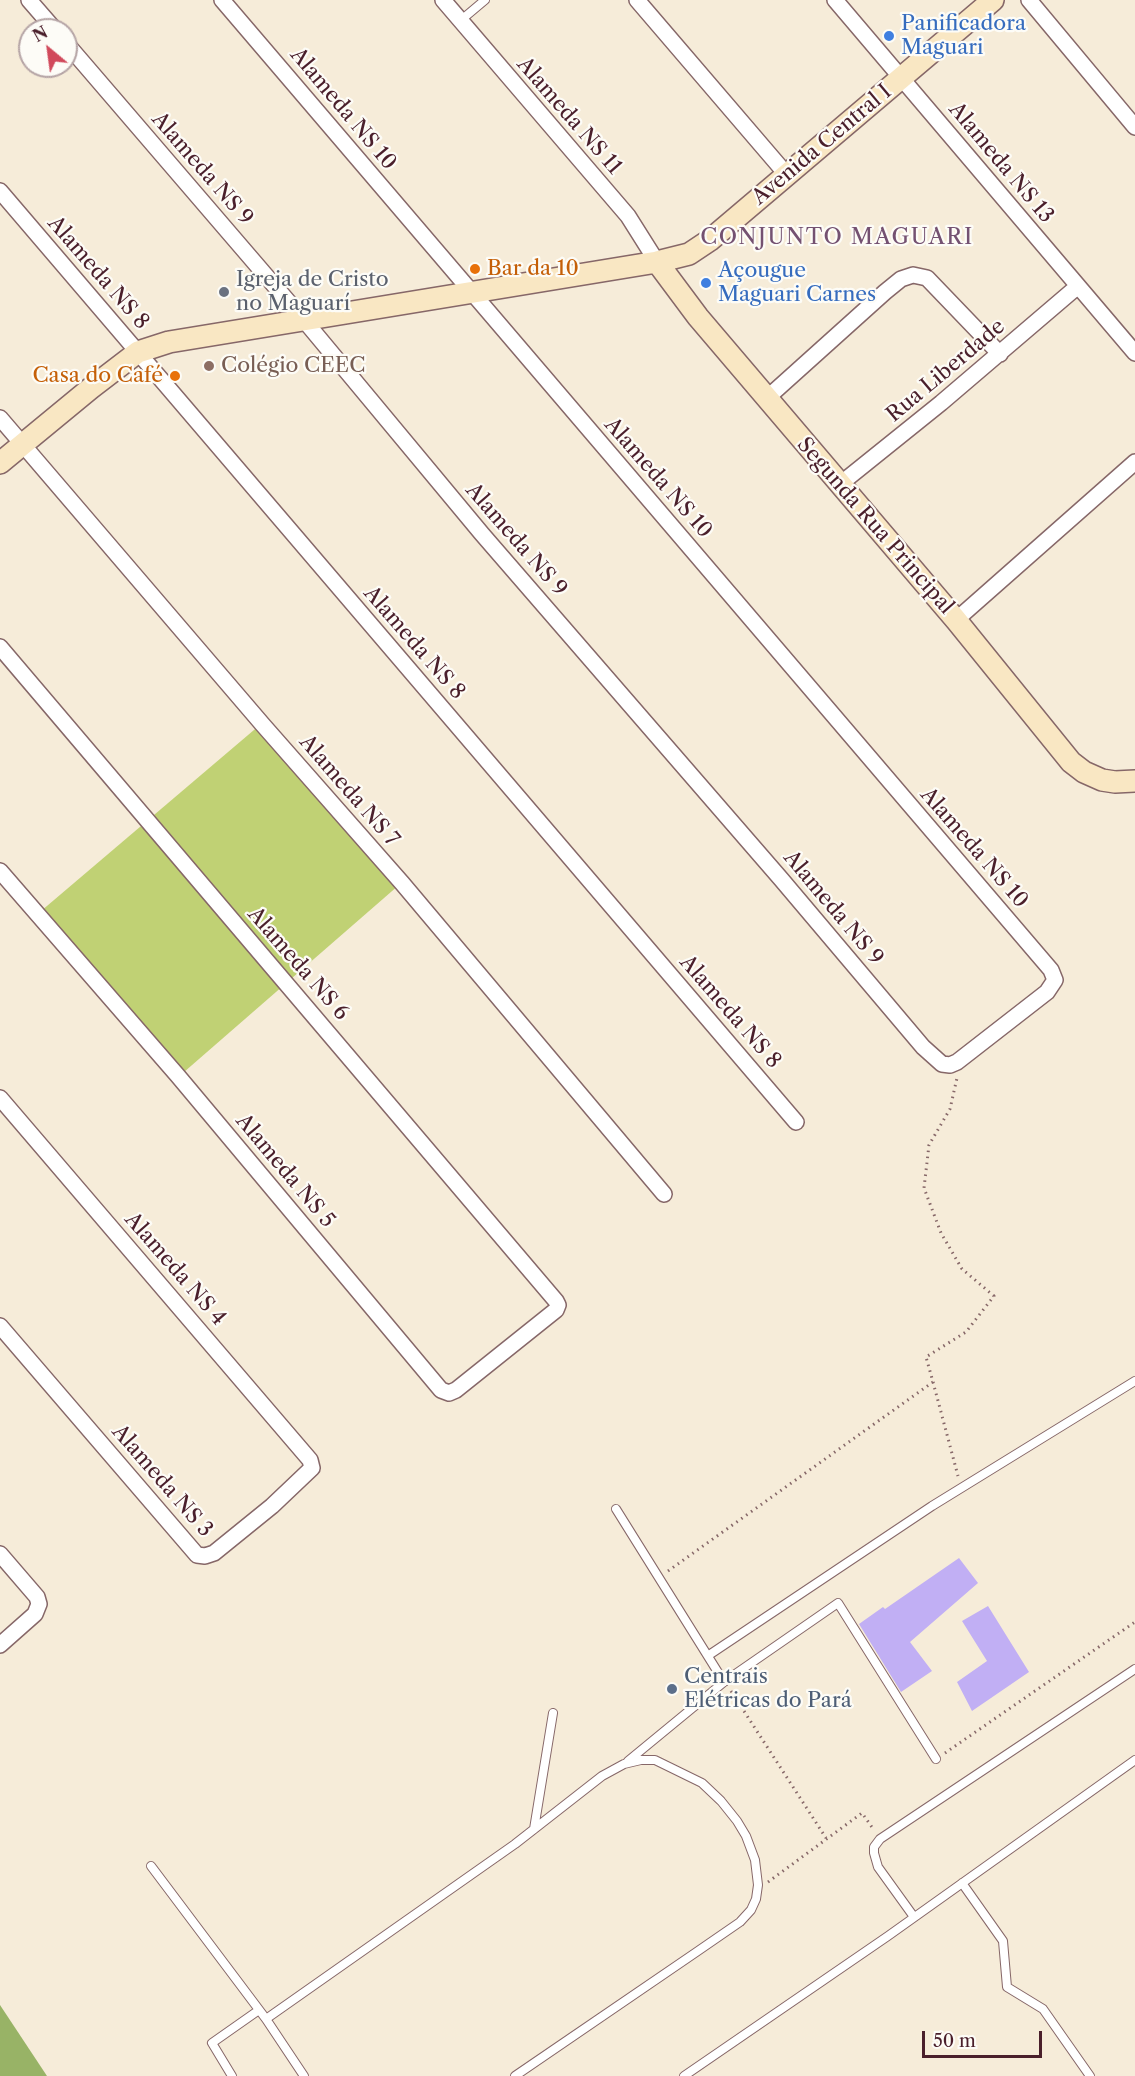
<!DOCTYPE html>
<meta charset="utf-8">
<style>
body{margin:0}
#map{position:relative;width:1135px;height:2076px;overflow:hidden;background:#f6ecd9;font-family:"Libre Caslon Text",serif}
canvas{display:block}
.north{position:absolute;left:18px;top:18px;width:60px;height:60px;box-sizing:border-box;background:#fdfcf7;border:2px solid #b5a4a5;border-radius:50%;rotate:331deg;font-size:16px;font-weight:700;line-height:24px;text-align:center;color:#4a1f2b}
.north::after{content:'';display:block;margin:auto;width:21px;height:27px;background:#d1495b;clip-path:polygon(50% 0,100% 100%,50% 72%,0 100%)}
.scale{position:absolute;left:922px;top:2031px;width:120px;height:27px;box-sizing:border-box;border:3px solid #4a1f2b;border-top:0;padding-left:8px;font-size:18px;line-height:21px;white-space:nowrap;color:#4a1f2b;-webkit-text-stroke:4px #fdfcf7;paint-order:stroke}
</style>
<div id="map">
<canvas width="1135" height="2076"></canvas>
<div class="north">N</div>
<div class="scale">50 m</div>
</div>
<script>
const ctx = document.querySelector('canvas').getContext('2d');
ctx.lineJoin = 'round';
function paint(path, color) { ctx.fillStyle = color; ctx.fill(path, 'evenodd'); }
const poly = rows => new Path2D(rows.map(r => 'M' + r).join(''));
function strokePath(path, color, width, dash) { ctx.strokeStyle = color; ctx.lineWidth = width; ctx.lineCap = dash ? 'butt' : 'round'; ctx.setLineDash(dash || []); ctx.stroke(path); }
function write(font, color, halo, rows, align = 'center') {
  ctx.font = font + ' "Libre Caslon Text",serif'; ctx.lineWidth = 4.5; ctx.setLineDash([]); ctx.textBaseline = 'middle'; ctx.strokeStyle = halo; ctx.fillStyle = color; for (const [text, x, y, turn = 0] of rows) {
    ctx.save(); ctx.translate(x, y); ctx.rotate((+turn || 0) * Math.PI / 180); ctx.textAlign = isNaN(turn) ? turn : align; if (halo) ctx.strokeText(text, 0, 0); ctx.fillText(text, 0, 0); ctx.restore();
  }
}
paint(poly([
 [261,724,399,885,176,1079,34,917]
]), '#c0d174');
paint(poly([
 [0,2005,47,2076,0,2076]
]), '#98b366');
paint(poly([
 [959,1558,978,1583,910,1642,932,1671,901,1692,859,1624,883,1607,885,1609],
 [988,1606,1029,1672,972,1711,957,1682,987,1661,962,1621]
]), '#c1aff4');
const service = poly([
 [460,21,485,0],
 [616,1509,724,1682,628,1761],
 [709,1655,932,1506,1135,1381],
 [731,1677,838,1603,936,1759],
 [534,1829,553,1713],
 [151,1866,266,2019,304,2076],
 [962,1883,1003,1941,1007,1987,1043,2009,1090,2076],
 [914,1917,878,1867,874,1853,874,1847,880,1839,1135,1669],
 [266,2019,515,1844,602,1776,624,1764,641,1760,655,1760,702,1783,721,1801,737,1821,746,1836,755,1860,758,1885,756,1899,751,1910,740,1922,695,1953,515,2076],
 [232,2076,212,2043,259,2010],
 [684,2076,888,1936,1135,1760]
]);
const minor = poly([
 [29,0,55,30],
 [443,0,628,216,657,262],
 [637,0,787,175],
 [835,0,1135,353],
 [1029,0,1135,127],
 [66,43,304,320,482,534,781,879,923,1047,942,1064,950,1065,957,1062,1047,992,1055,980,1051,970,222,0],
 [0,191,796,1122],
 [766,399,885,292,901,279,913,275,927,278,1000,354],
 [0,418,263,725,402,883,664,1194],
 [839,485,941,403,1078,286],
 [956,620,1135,462],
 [0,647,556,1301,558,1305,556,1310,456,1390,449,1393,441,1390,178,1076,0,871],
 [0,1098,310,1460,312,1468,272,1506,214,1553,205,1556,197,1555,0,1326],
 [0,1554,37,1597,39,1604,35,1614,0,1645]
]);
const secondary = poly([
 [657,262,698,317,956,620,1071,762,1084,772,1102,780,1115,782,1135,781],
 [0,463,91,388,138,352,169,342,657,262,689,254,710,240,993,0]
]);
strokePath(service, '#866768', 10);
strokePath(minor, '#866768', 18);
strokePath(secondary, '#866768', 24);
strokePath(poly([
 [933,1382,958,1476],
 [668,1571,933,1382,926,1357,966,1332,994,1296,962,1269,941,1233,924,1188,929,1145,950,1109,957,1078],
 [731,1691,826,1838],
 [945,1753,1135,1622],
 [768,1882,862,1813,874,1830]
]), '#866768', 3, [1.5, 4.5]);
strokePath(service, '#fff', 8);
strokePath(minor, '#fff', 15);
strokePath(secondary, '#f9e7c3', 21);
const serviceBridge = poly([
 [724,1682,731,1677]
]);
strokePath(serviceBridge, '#866768', 10, []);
strokePath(serviceBridge, '#fff', 8);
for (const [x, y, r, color] of [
 [889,36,6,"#3f7fe0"],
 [475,269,6,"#e8710a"],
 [706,283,6,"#3f7fe0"],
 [224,292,6,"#6b7280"],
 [209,366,6,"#8d6e63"],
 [175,376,6,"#e8710a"],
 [672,1689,6,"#5c6f8a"]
]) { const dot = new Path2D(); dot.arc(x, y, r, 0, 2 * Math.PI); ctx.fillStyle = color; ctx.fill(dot); strokePath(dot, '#fdfcf7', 2); }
write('21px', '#366cbe', '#fdfcf7', [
 ["Panificadora",901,24],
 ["Maguari",901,48],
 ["Açougue",718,271],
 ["Maguari Carnes",718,295]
], 'left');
write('21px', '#4a1f2b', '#fdfcf7', [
 ["Alameda NS 10",343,109,50],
 ["Alameda NS 11",569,116,49],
 ["Avenida Central I",822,145,-40],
 ["Alameda NS 13",1001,163,50],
 ["Alameda NS 9",202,169,49],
 ["Alameda NS 8",98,273,49],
 ["Rua Liberdade",946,371,-40],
 ["Alameda NS 10",658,478,49],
 ["Segunda Rua Principal",875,526,49],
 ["Alameda NS 9",516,540,49],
 ["Alameda NS 8",414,643,49],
 ["Alameda NS 7",349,791,49],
 ["Alameda NS 10",974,848,49],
 ["Alameda NS 9",833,908,50],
 ["Alameda NS 6",298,964,49],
 ["Alameda NS 8",730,1012,49],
 ["Alameda NS 5",285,1171,50],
 ["Alameda NS 4",175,1269,49],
 ["Alameda NS 3",162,1481,49]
]);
write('21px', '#c56008', '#fdfcf7', [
 ["Bar da 10",487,269],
 ["Casa do Café",163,376,"right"]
], 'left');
write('21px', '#5b616d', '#fdfcf7', [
 ["Igreja de Cristo",236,280],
 ["no Maguarí",236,304]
], 'left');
write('21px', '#785e54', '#fdfcf7', [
 ["Colégio CEEC",221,366]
], 'left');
write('21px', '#4e5e75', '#fdfcf7', [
 ["Centrais",684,1677],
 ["Elétricas do Pará",684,1701]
], 'left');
ctx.letterSpacing = '1.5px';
write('22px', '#745171', '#fdfcf7', [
 ["CONJUNTO MAGUARI",837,238]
]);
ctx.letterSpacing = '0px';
</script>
